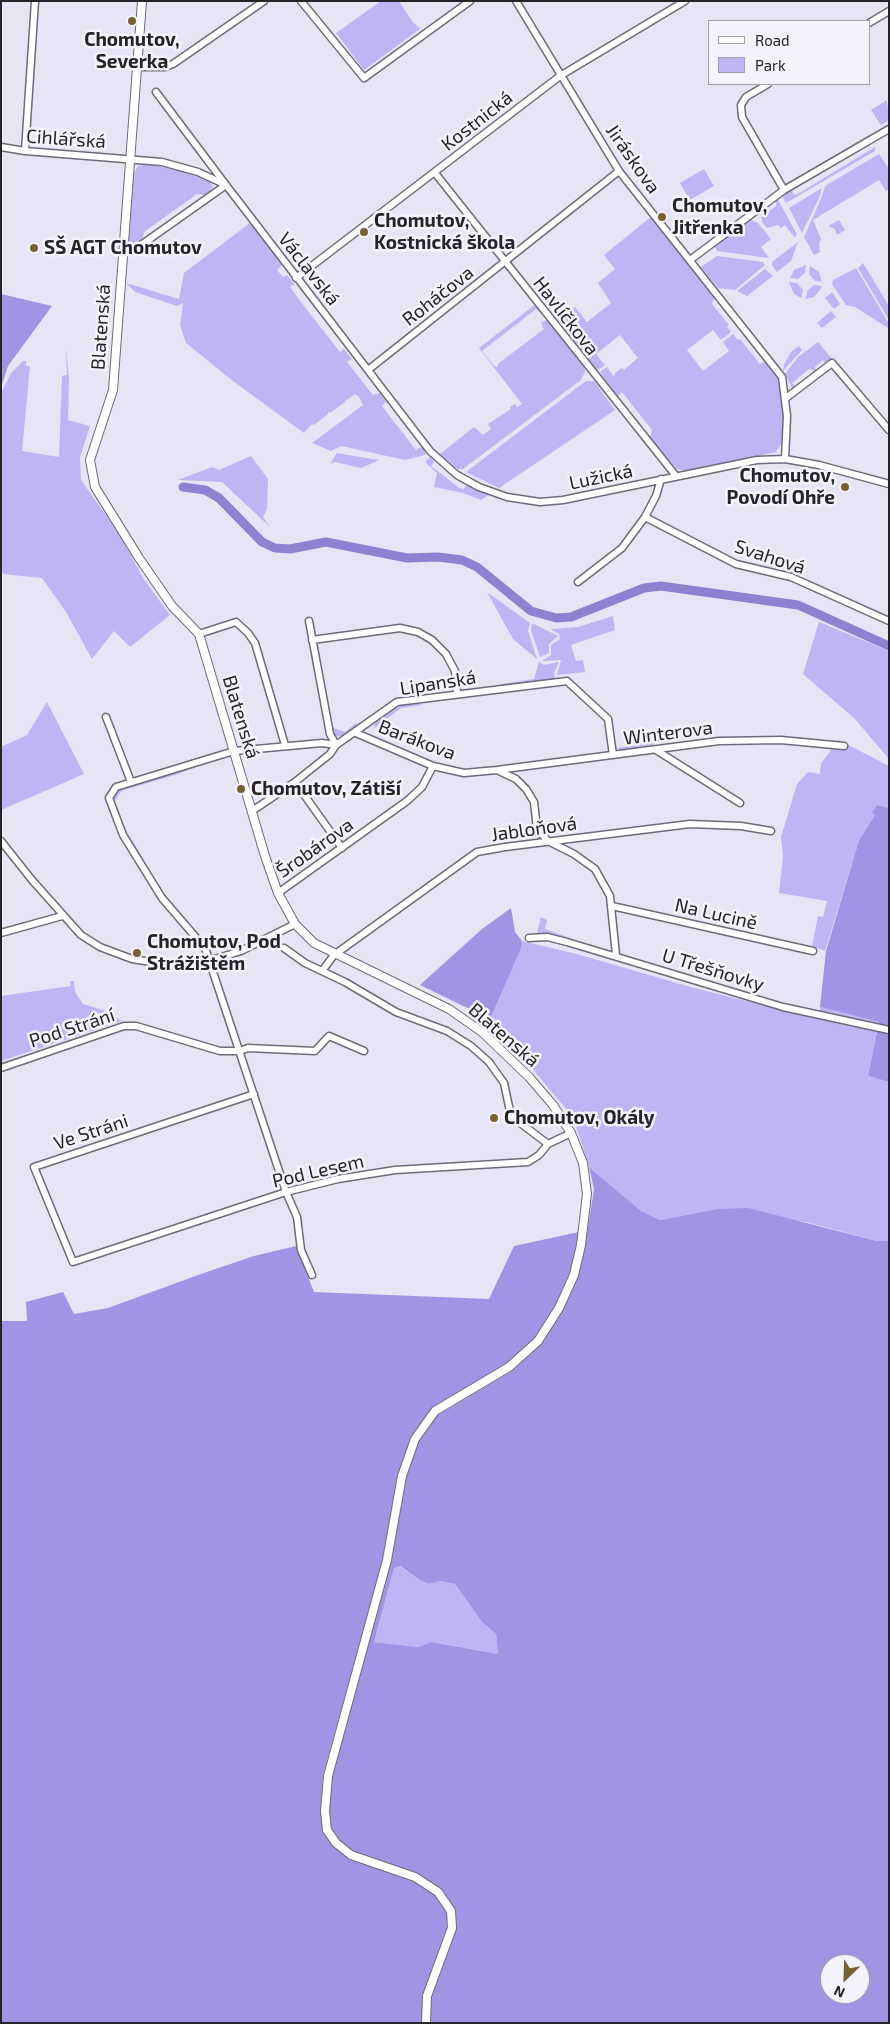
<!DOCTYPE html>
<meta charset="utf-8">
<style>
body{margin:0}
#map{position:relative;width:890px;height:2024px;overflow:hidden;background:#e7e5f5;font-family:"Exo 2",sans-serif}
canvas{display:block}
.frame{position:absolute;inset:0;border:2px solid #242429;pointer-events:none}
.legend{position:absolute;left:708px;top:20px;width:162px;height:65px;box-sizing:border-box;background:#f4f3fd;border:1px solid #a1a0a8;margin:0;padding:6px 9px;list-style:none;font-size:15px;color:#242429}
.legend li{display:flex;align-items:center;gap:10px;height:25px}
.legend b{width:25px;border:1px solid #a1a0a8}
.north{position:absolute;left:820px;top:1954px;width:50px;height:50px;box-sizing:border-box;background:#f4f3fd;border:1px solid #a1a0a8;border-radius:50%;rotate:204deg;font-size:14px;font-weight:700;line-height:20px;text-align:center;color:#242429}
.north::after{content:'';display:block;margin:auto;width:18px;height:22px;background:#796232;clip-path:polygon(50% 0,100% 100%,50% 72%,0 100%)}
</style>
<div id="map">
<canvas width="890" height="2024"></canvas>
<div class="frame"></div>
<ul class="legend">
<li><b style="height:6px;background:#fff"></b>Road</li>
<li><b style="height:14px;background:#beb5f5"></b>Park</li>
</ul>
<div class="north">N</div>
</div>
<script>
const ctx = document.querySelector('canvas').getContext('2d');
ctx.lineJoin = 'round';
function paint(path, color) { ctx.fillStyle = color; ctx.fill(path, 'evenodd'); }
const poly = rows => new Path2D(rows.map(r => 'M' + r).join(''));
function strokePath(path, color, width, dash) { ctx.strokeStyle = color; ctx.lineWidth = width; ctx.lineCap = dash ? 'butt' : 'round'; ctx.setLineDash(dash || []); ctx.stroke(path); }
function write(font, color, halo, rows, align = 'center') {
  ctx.font = font + ' "Exo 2",sans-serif'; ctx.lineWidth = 5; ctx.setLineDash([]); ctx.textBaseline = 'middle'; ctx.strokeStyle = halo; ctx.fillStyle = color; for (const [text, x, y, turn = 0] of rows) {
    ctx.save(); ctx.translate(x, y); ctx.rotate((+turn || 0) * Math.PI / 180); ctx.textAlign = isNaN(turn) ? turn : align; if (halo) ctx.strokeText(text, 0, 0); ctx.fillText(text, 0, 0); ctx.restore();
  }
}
paint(poly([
 [381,1,399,1,412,21,420,29,364,70,336,33],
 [887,100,889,120,881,125,871,110],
 [875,147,875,151,786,203,783,198,784,193,792,189,793,194,796,195],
 [879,154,889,169,889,189,886,191,879,180,813,220,821,239,819,244,820,252,814,255,804,237,821,199,825,186],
 [146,164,180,170,210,182,213,187,207,195,197,194,144,232,142,242,132,244,128,241,132,176,138,166],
 [704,169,714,186,690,200,680,183],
 [822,188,819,198,802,233,789,208],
 [776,199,778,200,797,234,795,238,785,225,781,228,778,225,767,228,762,222,761,210,763,208,764,213,767,213,776,206],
 [652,216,715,296,712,304,729,325,727,327,731,332,721,340,713,330,687,350,703,371,729,351,723,342,733,334,738,340,740,339,760,364,763,362,769,363,779,378,784,418,782,442,776,452,686,471,677,469,650,439,652,430,622,392,617,397,600,372,607,367,614,377,615,373,622,368,624,370,638,358,620,335,596,354,605,365,598,370,593,367,557,322,575,307,587,322,611,303,598,283,615,269,604,255],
 [749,219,758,223,771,239,761,247,769,258,717,251,714,245],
 [839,220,845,230,837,235,835,229,828,226],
 [250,223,282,265,277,270,283,277,287,275,294,284,290,287,304,306,340,352,344,349,352,359,347,362,373,395,380,393,386,402,382,406,416,450,421,447,424,448,425,455,405,460,341,446,331,451,312,443,363,405,359,397,355,394,347,400,346,399,345,402,330,413,329,411,328,414,314,425,312,424,304,433,233,381,186,343,180,325,183,303,177,306,135,292,126,283,179,299,184,273],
 [798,242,791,261,777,272,772,266,772,262],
 [717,256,763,262,765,265,735,290,718,288,701,267],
 [863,263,889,306,889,320,858,268],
 [806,265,805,273,798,279,790,278,794,270],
 [810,266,819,272,822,282,815,281,809,274],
 [856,268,889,324,888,328,855,307,846,305,832,284,833,280],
 [765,269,773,276,747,296,737,291],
 [789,282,797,283,803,290,801,298,794,294],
 [814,285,822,286,820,290,814,297,806,299,807,291],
 [832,292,840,304,834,309,825,298],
 [537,303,542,310,541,314,536,309,482,351,494,366,497,367,499,363,544,329,541,323,546,320,551,320,584,363,585,372,581,380,463,469,458,469,440,454,474,427,483,435,491,429,488,424,511,409,510,407,515,404,517,407,522,404,479,348],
 [831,311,836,317,822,328,817,323],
 [818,342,832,359,826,364,823,360,815,367,816,371,809,369,792,383,796,387,792,388,785,374,798,357],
 [66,346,69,379,68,420,90,426,80,457,81,480,120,535,143,578,170,615,130,647,114,631,92,659,66,612,42,578,3,574,1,571,1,393,11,373,23,361,26,361,26,366,30,366,22,451,59,457,62,376,67,375],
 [799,346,802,350,783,371,784,364,791,352],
 [586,381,594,381,615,410,499,488,466,472],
 [337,453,372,459,379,460,361,468,335,462,330,464],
 [251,456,268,479,267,509,263,517,270,527,222,482,178,480,212,467,219,470],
 [430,457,434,462,431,466,458,487,463,490,466,486,469,485,489,495,481,500,463,493,434,487,437,473,425,462],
 [487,592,530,623,528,631,537,659,513,639],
 [613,616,615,630,571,645,576,661,583,660,585,672,557,675,561,660,542,661,551,655,551,645,560,639,559,634,551,629,578,627],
 [819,622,889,651,889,759,855,719,803,674],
 [532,623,558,636,549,644,549,653,540,657,531,630],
 [539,662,544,665,559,662,554,673,555,679,535,682,533,685,501,686,501,684,534,679],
 [420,701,421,705,401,708,373,729,375,723,399,706,407,703,410,705,417,704],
 [47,702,84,774,1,810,1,747,27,735],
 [356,723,358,726,344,736,335,736,333,734,333,728,345,732],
 [839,740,889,766,889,808,877,805,875,815,859,840,825,951,812,946,818,916,823,917,827,901,779,893,783,857,781,837,797,784,808,772,820,774,821,763],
 [653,743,654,746,650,749,644,747,624,752,617,748],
 [227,755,175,775,121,791,114,803,122,823,163,892,120,821,113,801,114,795,120,790],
 [541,917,547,920,545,929,573,939,559,939,537,933],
 [522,941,577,954,694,988,819,1019,820,1007,879,1022,868,1076,889,1082,889,1241,878,1241,806,1222,717,1209,660,1220,641,1211,589,1167,573,1117,490,1019],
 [70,981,74,981,75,992,83,1004,103,1010,122,1021,1,1061,1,996,71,986],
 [399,1566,420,1580,429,1584,440,1581,455,1584,482,1622,496,1634,498,1654,433,1642,418,1647,374,1642,394,1568]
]), '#beb5f5');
paint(poly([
 [1,294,52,306,8,366,1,388],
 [877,805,889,808,889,1082,868,1076,879,1022,820,1007,826,951,859,840,875,815,872,813],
 [511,908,515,932,522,941,521,948,490,1019,420,985,482,929],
 [589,1167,641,1211,660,1220,717,1209,748,1208,877,1241,889,1241,889,2023,430,2023,431,1996,456,1928,455,1910,441,1889,417,1874,353,1852,339,1840,331,1828,329,1810,332,1776,391,1561,406,1478,418,1441,438,1415,512,1371,541,1344,562,1310,577,1276,585,1246,594,1189],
 [400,1566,420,1580,429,1584,440,1581,455,1584,482,1622,496,1634,498,1654,432,1642,418,1647,374,1642,394,1568],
 [830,1964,860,1964,860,1994,830,1994],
 [579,1232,570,1274,555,1307,535,1338,507,1364,432,1408,411,1437,398,1476,383,1559,323,1775,321,1810,323,1831,333,1845,349,1859,414,1881,435,1895,447,1913,448,1927,423,1995,422,2023,1,2023,1,1321,27,1321,26,1302,63,1292,74,1314,108,1308,198,1275,254,1256,296,1246,314,1292,489,1299,514,1246]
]), '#a194e5');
strokePath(poly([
 [183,487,205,490,219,498,262,542,275,548,290,549,326,542,407,558,438,557,462,560,477,567,531,611,556,618,571,617,644,588,661,586,798,605,889,646]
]), '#8f81d1', 9);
const minor = poly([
 [301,1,364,78,470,1],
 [516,1,619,171,782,377,787,416,785,459],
 [869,23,889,11],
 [137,67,165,67,173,64,264,1],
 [768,84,746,97,741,105,742,117,784,190],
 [1,147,25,151,162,162,198,172,226,185,430,451,457,475,479,487,507,497,540,502,563,500,757,460,785,459,819,465,889,484],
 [25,151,35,1],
 [435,173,676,476],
 [123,250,134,250,226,185,156,92],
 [690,260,784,190,889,129],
 [296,278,560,76,685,1],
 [368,370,619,171],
 [786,398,832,363,889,430],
 [645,517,736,564,791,577,889,621],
 [578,582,622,548,645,517,656,496,661,479],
 [309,621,330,734,336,745],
 [199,634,236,622,248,633,255,643,285,745],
 [312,640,400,628,418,632,432,640,446,654,455,671,457,693],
 [106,717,131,782],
 [356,733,433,766,464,773,497,770,719,741,781,740,844,746],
 [656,750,740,803],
 [499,771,516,779,526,789,534,802,537,829,548,841,574,854,595,869,610,896,616,955],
 [295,782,342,848],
 [252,811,295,782,330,754,336,745],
 [1,841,32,880,81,935,100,947,132,959,164,964,208,961,241,951,295,924],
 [278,893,407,801,422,787,433,766],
 [612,906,813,951],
 [1,933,62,916],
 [529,938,547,937,567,942,783,1007,889,1030],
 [284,948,305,963,345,982,396,1012,447,1031,471,1046,489,1062,504,1083,511,1116,548,1144],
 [322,971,334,955,477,852,505,847,690,824,741,826,771,831],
 [1,1068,124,1026,136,1026,220,1051,240,1051,248,1048,315,1051,329,1036,364,1051],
 [254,1094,34,1167,73,1262,286,1192,338,1179,395,1170,528,1162,539,1155,548,1144,571,1133],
 [312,1275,301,1250,297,1217,286,1192,205,948,162,898,123,835,109,798,116,787,234,751,322,743,336,745,397,702,567,681,608,719,613,755]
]);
const tertiary = poly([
 [142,1,113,390,90,460,95,487,139,558,172,606,199,634,265,856,278,893,295,924,314,943,449,1009,482,1032,529,1077,553,1105,571,1133,583,1163,587,1194,581,1245,574,1275,559,1308,538,1341,509,1367,435,1411,415,1439,402,1476,387,1560,328,1776,325,1811,327,1830,336,1843,351,1855,415,1877,438,1892,451,1911,452,1928,427,1996,426,2023]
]);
strokePath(minor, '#6c6b78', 9);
strokePath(tertiary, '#6c6b78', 10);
strokePath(minor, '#fff', 6);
strokePath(tertiary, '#fff', 8);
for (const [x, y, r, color] of [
 [132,21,5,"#796232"],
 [662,217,5,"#796232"],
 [364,232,5,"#796232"],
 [34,248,5,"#796232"],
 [845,487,5,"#796232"],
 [241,789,5,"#796232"],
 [137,953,5,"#796232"],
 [494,1118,5,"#796232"]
]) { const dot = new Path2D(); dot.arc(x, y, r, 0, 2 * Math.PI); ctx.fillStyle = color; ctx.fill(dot); strokePath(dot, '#f4f3fd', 2); }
write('bold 19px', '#242429', '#f4f3fd', [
 ["Chomutov,",132,40,"center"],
 ["Severka",132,62,"center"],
 ["Chomutov,",672,206],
 ["Jitřenka",672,228],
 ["Chomutov,",374,221],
 ["Kostnická škola",374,243],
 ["SŠ AGT Chomutov",44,248],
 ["Chomutov,",835,476,"right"],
 ["Povodí Ohře",835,498,"right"],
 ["Chomutov, Zátiší",251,789],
 ["Chomutov, Pod",147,942],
 ["Strážištěm",147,964],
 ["Chomutov, Okály",504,1118]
], 'left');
write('19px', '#242429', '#f4f3fd', [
 ["Kostnická",477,121,-38],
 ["Cihlářská",66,139,4],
 ["Jiráskova",633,159,55],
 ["Václavská",309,269,52],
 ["Roháčova",438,296,-38],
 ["Havlíčkova",566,316,52],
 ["Blatenská",101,327,-86],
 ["Lužická",601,477,-12],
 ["Svahová",770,557,18],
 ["Lipanská",438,683,-9],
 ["Blatenská",241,717,73],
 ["Winterova",668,733,-7],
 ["Barákova",417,740,21],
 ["Jabloňová",534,829,-8],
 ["Šrobárova",315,848,-35],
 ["Na Lucině",716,914,13],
 ["U Třešňovky",713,970,17],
 ["Pod Strání",72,1028,-18],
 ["Blatenská",504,1035,41],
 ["Ve Stráni",91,1132,-18],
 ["Pod Lesem",318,1171,-13]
]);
</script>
